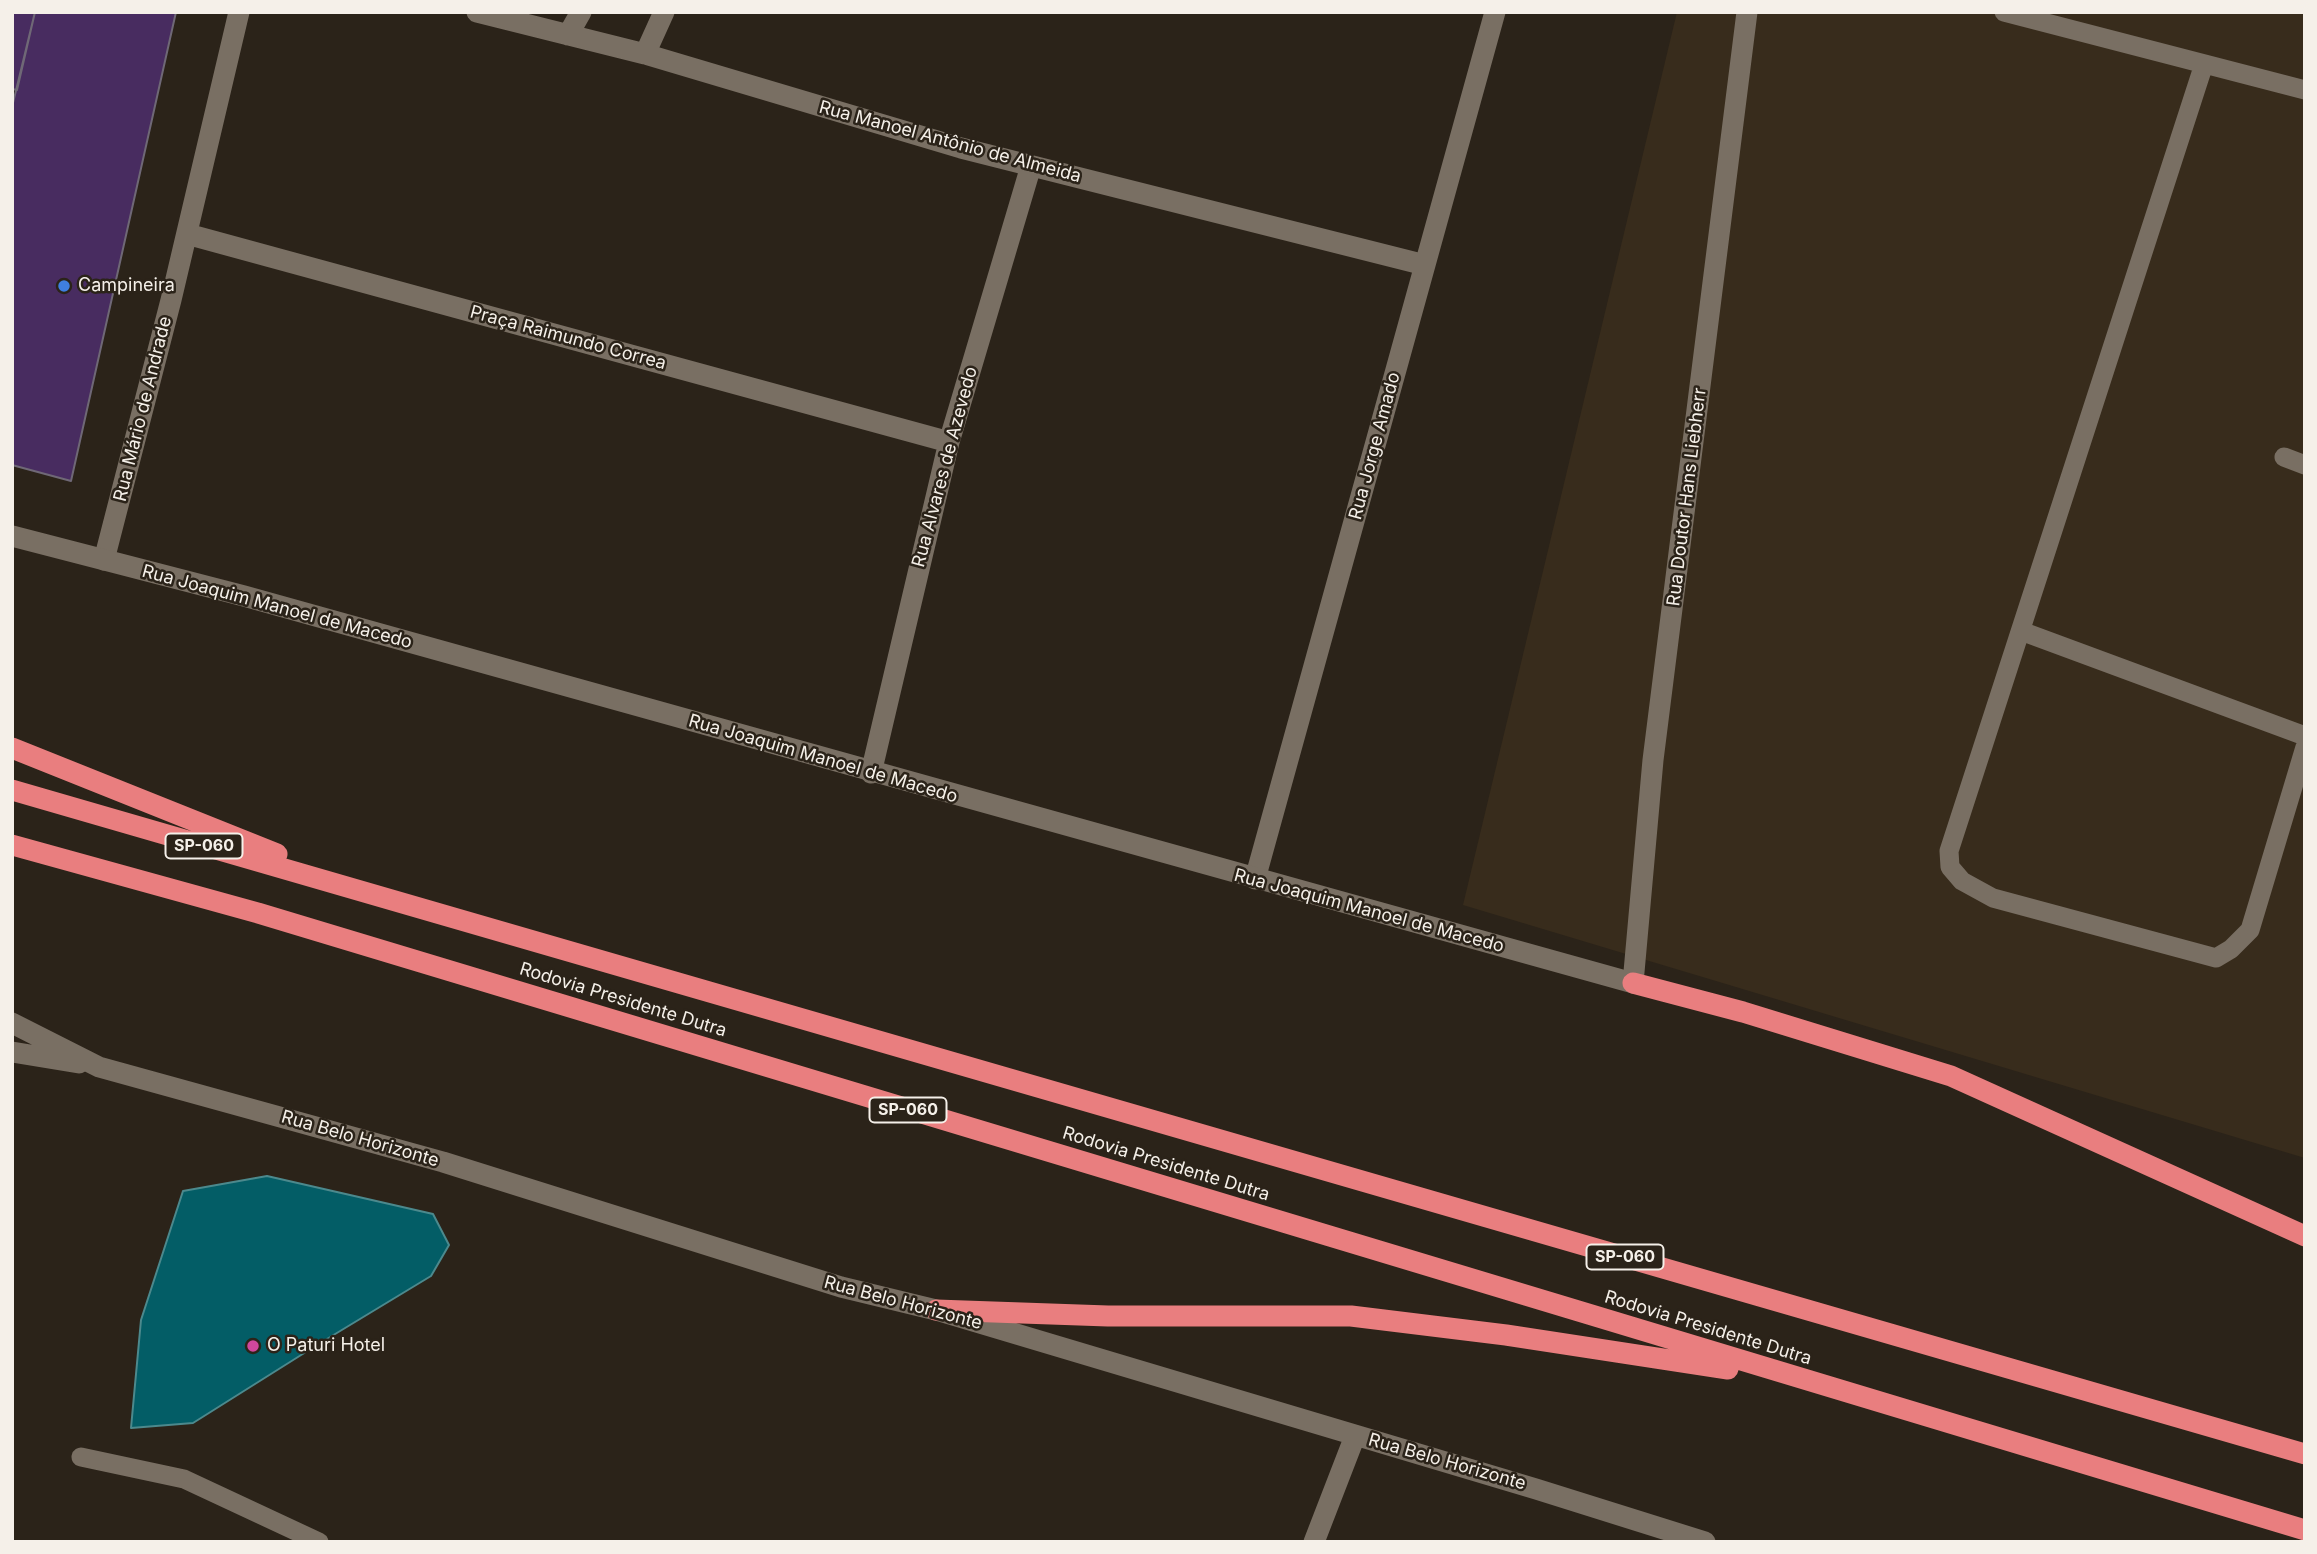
<!DOCTYPE html>
<meta charset="utf-8">
<style>
body{margin:0}
#map{position:relative;width:2317px;height:1554px;overflow:hidden;background:#2b2319;font-family:Inter,sans-serif}
canvas{display:block}
.frame{position:absolute;inset:0;border:14px solid #f5f0e9;pointer-events:none}
</style>
<div id="map">
<canvas width="2317" height="1554"></canvas>
<div class="frame"></div>
</div>
<script>
const ctx = document.querySelector('canvas').getContext('2d');
ctx.lineJoin = 'round';
function paint(path, color) { ctx.fillStyle = color; ctx.fill(path, 'evenodd'); }
const poly = rows => new Path2D(rows.map(r => 'M' + r).join(''));
function strokePath(path, color, width, dash) { ctx.strokeStyle = color; ctx.lineWidth = width; ctx.lineCap = dash ? 'butt' : 'round'; ctx.setLineDash(dash || []); ctx.stroke(path); }
function write(font, color, halo, rows, align = 'center') {
  ctx.font = font + ' Inter,sans-serif'; ctx.lineWidth = 5; ctx.setLineDash([]); ctx.textBaseline = 'middle'; ctx.strokeStyle = halo; ctx.fillStyle = color; for (const [text, x, y, turn = 0] of rows) {
    ctx.save(); ctx.translate(x, y); ctx.rotate((+turn || 0) * Math.PI / 180); ctx.textAlign = isNaN(turn) ? turn : align; if (halo) ctx.strokeText(text, 0, 0); ctx.fillText(text, 0, 0); ctx.restore();
  }
}
paint(poly([
 [1677,12,2305,12,2305,1158,1463,905]
]), '#382c1c');
const water = poly([
 [267,1176,433,1214,449,1245,431,1276,317,1345,193,1423,131,1428,141,1320,183,1191,267,1176]
]);
paint(water, '#035d66');
strokePath(water, '#4c898d', 2);
const building = poly([
 [12,12,35,12,17,90,12,89,12,12],
 [35,12,176,12,71,481,12,465,12,107,35,12]
]);
paint(building, '#482c60');
strokePath(building, '#6f6876', 2);
strokePath(poly([
 [2004,12,2305,90],
 [2204,64,1949,851,1950,867,1962,881,1993,898,2216,958,2231,949,2250,930,2305,747],
 [2284,457,2305,465],
 [2021,631,2305,736],
 [81,1457,184,1479,319,1542]
]), '#796f63', 19);
strokePath(poly([
 [477,12,645,54,961,148,1425,265],
 [568,35,581,12],
 [645,54,664,12],
 [187,234,949,442],
 [104,560,171,300,239,12],
 [871,773,949,442,1031,166],
 [1255,879,1495,12],
 [1633,983,1653,760,1747,12]
]), '#796f63', 21);
strokePath(poly([
 [12,536,244,596,1633,983],
 [12,1023,99,1067,443,1162,841,1287,936,1310,1536,1489,1705,1542],
 [12,1052,79,1063],
 [1314,1542,1355,1436]
]), '#796f63', 21);
strokePath(poly([
 [12,748,277,854],
 [12,790,2305,1454],
 [12,845,258,913,2305,1530],
 [1633,983,1743,1012,1951,1076,2305,1236],
 [936,1310,1108,1316,1351,1316,1506,1335,1728,1369]
]), '#e97e7f', 21);
for (const [x, y, r, color] of [
 [64,286,7,"#3f7fe0"],
 [253,1346,7,"#d1479c"]
]) { const dot = new Path2D(); dot.arc(x, y, r, 0, 2 * Math.PI); ctx.fillStyle = color; ctx.fill(dot); strokePath(dot, '#2b2319', 2.5); }
for (const [x, y, w] of [
 [204,846,77],
 [908,1110,77],
 [1625,1257,77]
]) { const box = new Path2D(); box.roundRect(x - w / 2, y - 12.5, w, 25, 5); ctx.fillStyle = '#2b2319'; ctx.fill(box); strokePath(box, '#f5f0e9', 2); }
write('bold 16px', '#f5f0e9', null, [
 ["SP-060",204,846],
 ["SP-060",908,1110],
 ["SP-060",1625,1257]
]);
write('18px', '#f5f0e9', '#2b2319', [
 ["Rua Manoel Antônio de Almeida",950,142,15],
 ["Praça Raimundo Correa",568,338,15],
 ["Rua Mário de Andrade",143,409,-76],
 ["Rua Jorge Amado",1375,446,-75],
 ["Rua Alvares de Azevedo",945,467,-75],
 ["Rua Doutor Hans Liebherr",1687,497,-83],
 ["Rua Joaquim Manoel de Macedo",277,607,15],
 ["Rua Joaquim Manoel de Macedo",823,759,16],
 ["Rua Joaquim Manoel de Macedo",1369,911,15],
 ["Rodovia Presidente Dutra",623,1000,17],
 ["Rua Belo Horizonte",360,1139,16],
 ["Rodovia Presidente Dutra",1166,1164,17],
 ["Rua Belo Horizonte",903,1303,15],
 ["Rodovia Presidente Dutra",1708,1328,17],
 ["Rua Belo Horizonte",1447,1462,16]
]);
write('18px', '#f5f0e9', '#2b2319', [
 ["Campineira",78,286],
 ["O Paturi Hotel",267,1346]
], 'left');
</script>
